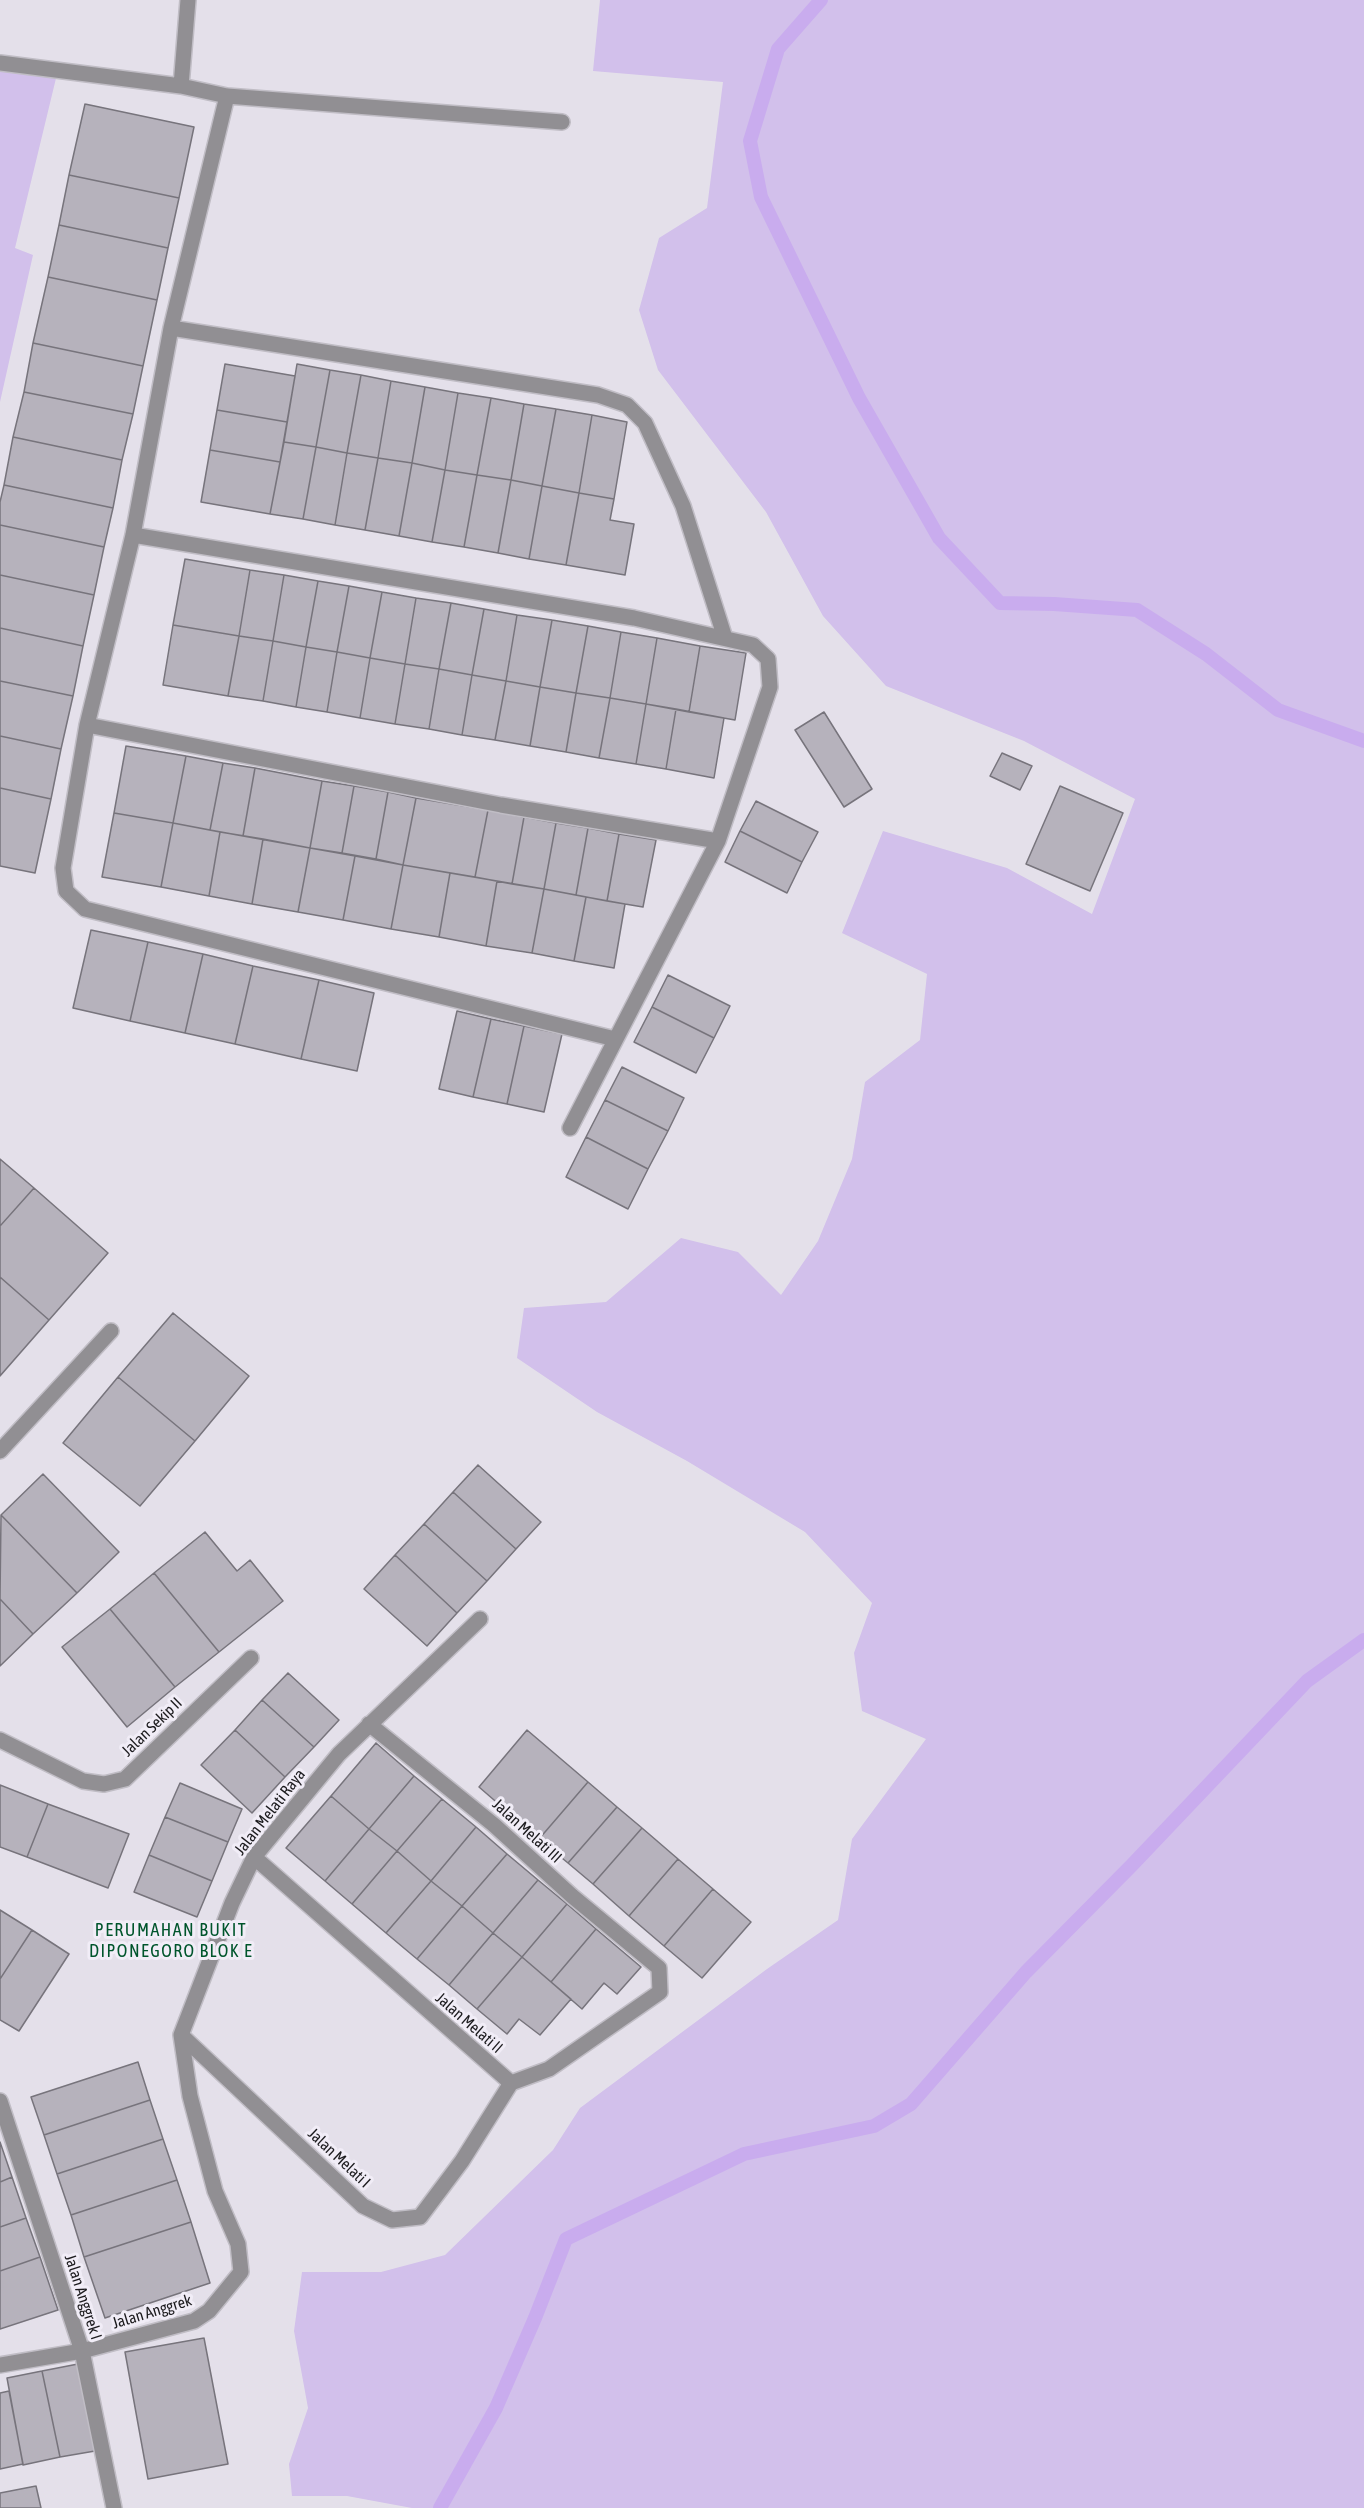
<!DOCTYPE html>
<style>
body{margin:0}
canvas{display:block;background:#e4e0ea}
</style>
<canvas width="1364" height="2508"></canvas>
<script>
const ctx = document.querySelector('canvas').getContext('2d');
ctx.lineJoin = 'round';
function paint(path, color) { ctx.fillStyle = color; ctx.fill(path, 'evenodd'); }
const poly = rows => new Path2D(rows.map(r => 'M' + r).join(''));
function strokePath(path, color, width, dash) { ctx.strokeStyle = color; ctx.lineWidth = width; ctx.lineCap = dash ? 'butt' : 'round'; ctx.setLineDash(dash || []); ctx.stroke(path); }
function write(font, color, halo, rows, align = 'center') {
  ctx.font = font + ' "Asap Condensed",sans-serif'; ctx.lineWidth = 6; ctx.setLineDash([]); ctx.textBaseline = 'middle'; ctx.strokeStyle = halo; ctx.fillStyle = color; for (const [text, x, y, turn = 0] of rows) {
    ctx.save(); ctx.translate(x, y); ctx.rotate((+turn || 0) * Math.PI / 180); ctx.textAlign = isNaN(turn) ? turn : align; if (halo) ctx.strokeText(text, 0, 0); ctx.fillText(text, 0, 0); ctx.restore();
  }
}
paint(poly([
 [600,0,1364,0,1364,2508,412,2508,347,2496,292,2496,289,2464,308,2408,294,2331,302,2272,381,2272,445,2255,553,2150,580,2108,767,1969,838,1920,852,1839,926,1739,862,1711,854,1653,872,1603,805,1532,687,1461,597,1412,517,1358,524,1308,606,1302,681,1238,738,1252,781,1295,818,1241,852,1159,865,1082,920,1040,927,974,842,933,883,831,1007,868,1092,914,1135,799,1024,741,886,686,823,616,766,512,658,370,639,310,659,238,707,208,723,82,593,71],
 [0,66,58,70,15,248,33,255,0,402]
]), '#d2c0eb');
strokePath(poly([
 [821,0,778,49,750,141,761,197,859,398,939,538,1000,603,1054,604,1137,610,1206,654,1278,710,1364,741],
 [440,2508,496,2408,535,2318,566,2239,744,2154,874,2126,911,2104,1026,1972,1132,1865,1307,1681,1364,1640]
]), '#c9acee', 14);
const building = poly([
 [85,104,194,127,179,198,69,175,85,104],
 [69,175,179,198,168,248,59,225,69,175],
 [59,225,168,248,157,300,48,277,59,225],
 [48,277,157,300,143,366,33,343,48,277],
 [33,343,143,366,133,414,24,392,33,343],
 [225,364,295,376,287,422,217,410,225,364],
 [297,364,330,370,316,447,284,442,297,364],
 [330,370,361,375,347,453,316,447,330,370],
 [361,375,391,381,378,458,347,453,361,375],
 [391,381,425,387,412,463,378,458,391,381],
 [425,387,458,393,445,470,412,463,425,387],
 [24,392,133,414,122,460,13,437,24,392],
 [458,393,491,398,477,475,445,470,458,393],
 [491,398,524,404,511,480,477,475,491,398],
 [524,404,556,409,542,486,511,480,524,404],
 [556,409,592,415,579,493,542,486,556,409],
 [217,410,287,422,280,462,210,450,217,410],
 [592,415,627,422,614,499,579,493,592,415],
 [13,437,122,460,113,508,4,485,13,437],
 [284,442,316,447,303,519,270,514,284,442],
 [316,447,347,453,335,525,303,519,316,447],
 [210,450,280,462,270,514,201,502,210,450],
 [347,453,378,458,365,530,335,525,347,453],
 [378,458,412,463,399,536,365,530,378,458],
 [412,463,445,470,432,542,399,536,412,463],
 [445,470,477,475,464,547,432,542,445,470],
 [477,475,511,480,498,553,464,547,477,475],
 [511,480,542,486,529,559,498,553,511,480],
 [4,485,113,508,104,547,0,525,0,502,4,485],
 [542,486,579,493,566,565,529,559,542,486],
 [579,493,614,499,610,520,634,524,625,575,566,565,579,493],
 [0,525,104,547,94,595,0,575,0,525],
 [185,559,250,570,239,636,173,625,185,559],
 [250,570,284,575,273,641,239,636,250,570],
 [0,575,94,595,83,646,0,628,0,575],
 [284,575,318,581,306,647,273,641,284,575],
 [318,581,349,586,337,652,306,647,318,581],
 [349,586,382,592,370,658,337,652,349,586],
 [382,592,416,598,405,664,370,658,382,592],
 [416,598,451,603,439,669,405,664,416,598],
 [451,603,484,609,472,675,439,669,451,603],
 [484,609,517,615,506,681,472,675,484,609],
 [517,615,552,620,540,687,506,681,517,615],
 [552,620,588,626,576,693,540,687,552,620],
 [173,625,239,636,228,696,163,685,173,625],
 [588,626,621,632,610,698,576,693,588,626],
 [0,628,83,646,73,696,0,681,0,628],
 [621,632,657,638,646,704,610,698,621,632],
 [239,636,273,641,263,701,228,696,239,636],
 [657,638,700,646,689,712,646,704,657,638],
 [273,641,306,647,296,707,263,701,273,641],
 [700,646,746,653,735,720,689,712,700,646],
 [306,647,337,652,327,712,296,707,306,647],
 [337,652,370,658,360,718,327,712,337,652],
 [370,658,405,664,395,724,360,718,370,658],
 [405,664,439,669,429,729,395,724,405,664],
 [439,669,472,675,462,735,429,729,439,669],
 [472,675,506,681,495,740,462,735,472,675],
 [0,681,73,696,61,749,0,736,0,681],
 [506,681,540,687,530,746,495,740,506,681],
 [540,687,576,693,566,752,530,746,540,687],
 [576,693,610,698,599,758,566,752,576,693],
 [610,698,646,704,636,764,599,758,610,698],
 [646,704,676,709,666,769,636,764,646,704],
 [676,709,724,718,714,778,666,769,676,709],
 [824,712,872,789,844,807,795,730,824,712],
 [0,736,61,749,51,799,0,788,0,736],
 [126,746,186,756,173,823,114,813,126,746],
 [1002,753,1032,766,1020,790,990,776,1002,753],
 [186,756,223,763,210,830,173,823,186,756],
 [223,763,255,768,243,836,210,830,223,763],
 [255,768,322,781,310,848,243,836,255,768],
 [322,781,354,786,342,853,310,848,322,781],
 [354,786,388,792,376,859,342,853,354,786],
 [1060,786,1123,813,1090,891,1026,864,1060,786],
 [0,788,51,799,35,873,0,866,0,788],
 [388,792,416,798,403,865,376,859,388,792],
 [416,798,488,810,475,877,403,865,416,798],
 [756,801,818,832,802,862,740,831,756,801],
 [488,810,524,817,512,884,475,877,488,810],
 [114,813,173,823,161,887,102,877,114,813],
 [524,817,556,823,544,889,512,884,524,817],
 [173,823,220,832,209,896,161,887,173,823],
 [556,823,588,828,576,895,544,889,556,823],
 [588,828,619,834,607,901,576,895,588,828],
 [740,831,802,862,787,893,725,862,740,831],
 [220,832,263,839,252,904,209,896,220,832],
 [619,834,656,840,643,907,607,901,619,834],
 [263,839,310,848,298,912,252,904,263,839],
 [310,848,355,856,343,920,298,912,310,848],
 [355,856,403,865,391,929,343,920,355,856],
 [403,865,450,873,439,937,391,929,403,865],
 [450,873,497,881,486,946,439,937,450,873],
 [497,881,544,889,532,953,486,946,497,881],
 [544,889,586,897,574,961,532,953,544,889],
 [586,897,625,904,614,968,574,961,586,897],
 [91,930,148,942,130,1021,73,1008,91,930],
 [148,942,203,954,185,1033,130,1021,148,942],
 [203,954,253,966,235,1044,185,1033,203,954],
 [253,966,319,980,301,1059,235,1044,253,966],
 [668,975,730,1006,714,1038,652,1007,668,975],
 [319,980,374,993,357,1071,301,1059,319,980],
 [652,1007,714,1038,696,1073,634,1042,652,1007],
 [457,1011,491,1019,473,1097,439,1089,457,1011],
 [491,1019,524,1026,507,1104,473,1097,491,1019],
 [524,1026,562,1034,544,1112,507,1104,524,1026],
 [622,1067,684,1098,668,1131,605,1100,622,1067],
 [605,1100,668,1131,648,1169,586,1137,605,1100],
 [586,1137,648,1169,628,1209,566,1177,586,1137],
 [0,1159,34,1188,0,1226,0,1159],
 [34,1188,108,1253,49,1320,0,1277,0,1226,34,1188],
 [0,1277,49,1320,0,1376,0,1277],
 [173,1313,249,1376,195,1441,118,1377,173,1313],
 [118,1377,195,1441,140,1506,63,1443,118,1377],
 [478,1465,541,1522,516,1549,453,1492,478,1465],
 [43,1474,119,1552,77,1593,1,1515,43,1474],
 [453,1492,516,1549,487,1581,424,1524,453,1492],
 [1,1515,77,1593,33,1634,0,1599,1,1515],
 [424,1524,487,1581,457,1613,395,1555,424,1524],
 [205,1532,237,1571,250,1560,283,1601,219,1652,154,1573,205,1532],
 [395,1555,457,1613,427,1646,364,1589,395,1555],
 [154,1573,219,1652,175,1687,110,1609,154,1573],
 [0,1599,33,1634,0,1666,0,1599],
 [110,1609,175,1687,127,1727,62,1647,110,1609],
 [288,1673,339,1720,314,1747,262,1700,288,1673],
 [262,1700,314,1747,285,1777,235,1730,262,1700],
 [235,1730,285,1777,252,1813,201,1765,235,1730],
 [527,1730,588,1782,539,1839,479,1787,527,1730],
 [376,1743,414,1776,369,1829,331,1796,376,1743],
 [414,1776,442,1799,397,1851,369,1829,414,1776],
 [588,1782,617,1807,568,1863,539,1839,588,1782],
 [180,1783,242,1809,228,1842,165,1817,180,1783],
 [0,1785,48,1804,27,1857,0,1847,0,1785],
 [331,1796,369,1829,325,1881,286,1848,331,1796],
 [442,1799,476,1827,431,1881,397,1851,442,1799],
 [48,1804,129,1834,108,1888,27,1857,48,1804],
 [617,1807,642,1828,593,1884,568,1863,617,1807],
 [165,1817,228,1842,212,1881,149,1855,165,1817],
 [476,1827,507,1854,462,1906,431,1881,476,1827],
 [642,1828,678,1859,629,1916,593,1884,642,1828],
 [369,1829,397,1851,352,1904,325,1881,369,1829],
 [397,1851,431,1881,386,1933,352,1904,397,1851],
 [507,1854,538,1880,493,1933,462,1906,507,1854],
 [149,1855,212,1881,197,1917,134,1892,149,1855],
 [678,1859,713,1889,664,1946,629,1916,678,1859],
 [538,1880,567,1904,522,1957,493,1933,538,1880],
 [431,1881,462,1906,417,1959,386,1933,431,1881],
 [713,1889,751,1922,702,1978,664,1946,713,1889],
 [567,1904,596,1929,551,1982,522,1957,567,1904],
 [462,1906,493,1933,449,1985,417,1959,462,1906],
 [0,1910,32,1930,0,1979,0,1910],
 [596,1929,641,1967,617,1994,604,1983,582,2009,551,1982,596,1929],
 [32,1930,69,1954,19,2031,0,2020,0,1979,32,1930],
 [493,1933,522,1957,477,2009,449,1985,493,1933],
 [522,1957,571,1999,540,2035,519,2019,507,2034,477,2009,522,1957],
 [138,2062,150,2100,44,2135,31,2097,138,2062],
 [150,2100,163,2139,57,2174,44,2135,150,2100],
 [163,2139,177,2180,71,2215,57,2174,163,2139],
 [0,2142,12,2177,0,2182,0,2142],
 [12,2177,26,2218,0,2227,0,2182,12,2177],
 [177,2180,191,2222,84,2257,71,2215,177,2180],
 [26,2218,40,2257,0,2271,0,2227,26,2218],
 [191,2222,210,2283,105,2318,84,2257,191,2222],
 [40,2257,58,2310,0,2329,0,2271,40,2257],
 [204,2338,228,2464,148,2479,125,2352,204,2338],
 [78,2364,95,2451,60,2457,42,2371,78,2364],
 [42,2371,60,2457,23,2465,7,2378,42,2371],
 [9,2391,23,2464,0,2469,0,2393,9,2391],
 [36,2486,41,2508,0,2508,0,2493,36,2486]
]);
paint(building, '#b6b2bc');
strokePath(building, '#77747c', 1.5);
const minor = poly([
 [0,63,181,86,227,96,562,122],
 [181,86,188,0],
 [227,96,171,328,133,535,87,725,63,868,66,891,85,909,615,1039],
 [171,328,598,395,627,405,645,423,683,506,725,638],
 [133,535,634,618,753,645,768,659,770,687,718,841],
 [87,725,501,805,718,841,570,1128],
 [0,1451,111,1331],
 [0,1740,83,1781,104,1784,125,1779,251,1658],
 [254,1857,511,2083,549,2069,660,1992,659,1968,572,1896,494,1825,369,1724],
 [181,2035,363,2206,392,2220,420,2217,462,2161,511,2083],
 [0,2101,82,2351,114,2508],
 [0,2365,82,2351,194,2321,209,2311,241,2272,238,2244,215,2191,190,2096,181,2035,232,1903,254,1857,339,1754,480,1619]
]);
strokePath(minor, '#c0bdc5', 18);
strokePath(minor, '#918f93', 15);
write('16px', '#1c1b1e', '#f1edf7', [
 ["Jalan Sekip II",152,1727,-44],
 ["Jalan Melati Raya",270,1812,-52],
 ["Jalan Melati III",527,1831,42],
 ["Jalan Melati II",469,2023,41],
 ["Jalan Melati I",339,2158,43],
 ["Jalan Anggrek I",83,2297,72],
 ["Jalan Anggrek",152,2312,-17]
]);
ctx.letterSpacing = '1.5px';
write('18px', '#00552c', '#f1edf7', [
 ["PERUMAHAN BUKIT",171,1930],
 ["DIPONEGORO BLOK E",171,1951]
]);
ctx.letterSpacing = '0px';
</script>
